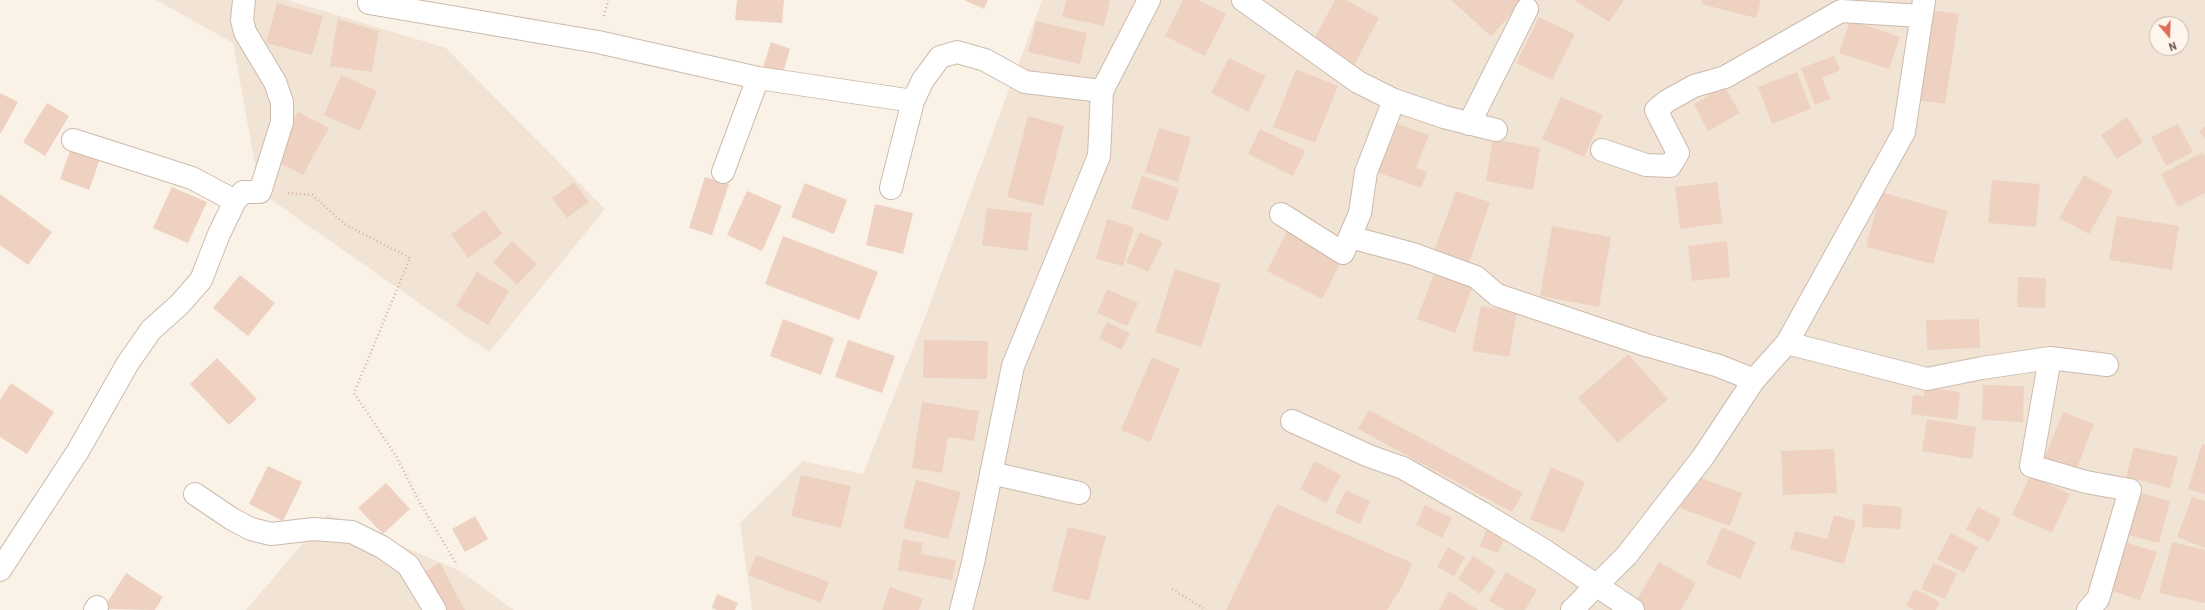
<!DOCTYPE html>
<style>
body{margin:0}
#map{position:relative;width:2205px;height:610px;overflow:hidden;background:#fbf2e7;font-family:Barlow,sans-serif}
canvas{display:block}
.north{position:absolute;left:2149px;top:16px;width:40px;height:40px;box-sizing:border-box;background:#fef6ed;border:1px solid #c6b7ad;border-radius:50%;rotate:161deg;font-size:11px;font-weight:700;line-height:16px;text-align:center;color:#72594d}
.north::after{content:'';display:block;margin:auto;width:14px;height:18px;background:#db6e55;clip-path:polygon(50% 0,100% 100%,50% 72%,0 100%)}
</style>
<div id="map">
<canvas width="2205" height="610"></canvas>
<div class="north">N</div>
</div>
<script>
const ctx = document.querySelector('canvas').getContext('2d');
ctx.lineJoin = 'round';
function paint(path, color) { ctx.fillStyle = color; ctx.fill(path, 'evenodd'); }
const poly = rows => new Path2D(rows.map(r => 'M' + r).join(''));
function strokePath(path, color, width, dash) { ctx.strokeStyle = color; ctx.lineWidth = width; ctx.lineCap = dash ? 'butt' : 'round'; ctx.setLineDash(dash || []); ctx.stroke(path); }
paint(poly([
 [156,0,287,0,446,48,605,209,489,352,260,192,233,43],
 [1042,0,2205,0,2205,610,752,610,740,523,803,461,863,474,921,328],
 [2157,24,2181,24,2181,48,2157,48],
 [328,514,460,571,514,610,246,610]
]), '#f2e4d5');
paint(poly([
 [737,0,784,0,782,23,735,20],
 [964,0,988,0,984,9],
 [1066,0,1110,0,1104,26,1062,17],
 [1183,0,1198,0,1226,14,1205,56,1165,36],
 [1335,0,1346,0,1379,18,1353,67,1311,45],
 [1451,0,1524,0,1491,36],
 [1574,0,1624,0,1609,22],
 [1702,0,1761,0,1756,18,1701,4],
 [277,3,323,16,312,55,266,43],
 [1931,10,1959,14,1945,104,1918,100],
 [1539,17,1575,34,1552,80,1516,63],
 [338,19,379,31,372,72,330,66],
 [1850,20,1900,37,1889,69,1839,53],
 [1036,21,1087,33,1080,64,1028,52],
 [771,42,790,49,783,73,763,67],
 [1834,56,1840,70,1822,78,1830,99,1815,105,1801,68],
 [1229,58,1266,76,1248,112,1211,93],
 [1296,69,1338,86,1315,143,1273,127],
 [1797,72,1811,109,1772,124,1758,87],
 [341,75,377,91,360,131,324,115],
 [1722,82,1740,113,1708,131,1694,104,1708,96,1706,92],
 [0,93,18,102,1,133,0,133],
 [1561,97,1603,115,1584,157,1542,139],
 [47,103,69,116,45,156,23,142],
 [298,112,329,128,303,175,273,159],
 [1028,116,1064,126,1043,206,1007,197],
 [2127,117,2143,142,2117,159,2101,135],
 [1395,123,1429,135,1416,168,1427,172,1421,188,1377,172],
 [2178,124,2193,152,2166,166,2151,137],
 [2205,126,2205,139,2199,131],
 [1159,128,1191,137,1178,182,1145,172],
 [1260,129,1305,151,1293,176,1248,154],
 [1493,139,1540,148,1533,190,1486,181],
 [71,148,100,159,89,190,60,179],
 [2203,152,2205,156,2205,193,2178,207,2161,174],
 [2084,175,2113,191,2089,234,2059,218],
 [1142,176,1179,188,1168,221,1131,208],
 [705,177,729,184,712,235,689,228],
 [1992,180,2040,184,2036,227,1988,223],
 [574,182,589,202,567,218,552,198],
 [1717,182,1723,223,1680,229,1675,187],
 [805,183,847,200,834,234,791,217],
 [172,187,207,202,188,243,153,228],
 [747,191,782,206,762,251,727,235],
 [1456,191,1490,202,1467,269,1432,257],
 [1881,192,1948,211,1933,264,1866,247],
 [0,194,52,232,28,265,0,245],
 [875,204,913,213,903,254,866,245],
 [987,208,1032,213,1027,251,982,245],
 [485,210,502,234,468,258,451,234],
 [2117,216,2179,226,2172,270,2109,260],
 [1107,219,1134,227,1123,266,1096,259],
 [1552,226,1611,237,1599,307,1540,296],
 [1288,229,1343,258,1322,299,1267,271],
 [1140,232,1163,242,1148,272,1126,262],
 [783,236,878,272,859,320,765,284],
 [512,241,537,264,517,285,493,262],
 [1727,241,1730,277,1692,281,1688,246],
 [1175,269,1221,284,1201,347,1155,332],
 [477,272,509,291,488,325,456,306],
 [1434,274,1472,288,1455,333,1417,319],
 [240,275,275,303,248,336,213,308],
 [2018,277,2046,278,2045,308,2017,307],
 [1107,289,1138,303,1127,326,1097,313],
 [1481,306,1517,312,1509,357,1472,351],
 [783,319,834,338,821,375,770,356],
 [1979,319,1980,348,1927,350,1926,320],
 [1107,322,1130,333,1121,350,1099,338],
 [848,340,895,356,882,393,835,377],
 [924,340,988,341,987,379,923,378],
 [1628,354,1668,399,1618,443,1578,398],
 [1152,357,1180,369,1150,442,1121,430],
 [217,358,257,399,229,425,190,384],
 [11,383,54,412,27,454,0,437,0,400],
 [1983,385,2024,386,2023,422,1982,420],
 [1925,387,1960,392,1957,420,1911,414,1913,395,1924,396],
 [922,402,979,411,974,441,948,437,942,473,912,468],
 [1369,410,1523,493,1512,512,1358,429],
 [2063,412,2094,424,2075,473,2043,461],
 [1927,419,1976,427,1972,459,1922,451],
 [2202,444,2205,445,2205,494,2188,489],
 [2134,447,2178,457,2170,488,2126,477],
 [1834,449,1837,493,1783,495,1781,451],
 [1315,461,1341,475,1326,503,1300,489],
 [268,466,302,482,283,521,249,504],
 [1551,467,1585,482,1564,533,1530,519],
 [801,475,851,486,841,528,791,516],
 [1693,475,1742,493,1730,526,1680,508],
 [2030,476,2070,494,2052,533,2012,515],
 [916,480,961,492,948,539,903,528],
 [386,483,410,509,383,534,358,508],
 [1346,490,1370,501,1360,524,1335,513],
 [2137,492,2170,501,2159,543,2127,535],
 [2192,497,2205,501,2205,548,2177,537],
 [1277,504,1412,563,1403,585,1387,610,1226,610],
 [1863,504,1902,507,1900,529,1862,527],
 [1425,505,1452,518,1442,538,1416,525],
 [1978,507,2001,519,1989,542,1966,529],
 [1834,515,1856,521,1844,564,1790,549,1795,531,1827,539],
 [475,516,488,539,465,552,452,529],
 [1489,524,1507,532,1498,553,1480,546],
 [1068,527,1106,536,1089,601,1052,591],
 [1722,527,1756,542,1740,579,1706,564],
 [1951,533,1978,547,1964,573,1937,559],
 [903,539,923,543,921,554,956,560,952,580,898,570],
 [2125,542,2157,552,2140,600,2109,590],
 [2172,542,2205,550,2205,603,2159,593],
 [1448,547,1465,557,1454,576,1437,567],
 [756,555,829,582,821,603,748,575],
 [1473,556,1496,571,1480,594,1458,579],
 [1659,562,1696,583,1681,610,1644,610,1634,605],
 [440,563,465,610,437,610,418,575],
 [1933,563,1957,573,1945,599,1921,589],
 [1506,572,1537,590,1525,610,1505,610,1489,601],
 [126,573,163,597,155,610,103,609],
 [890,587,923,599,919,610,882,610],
 [1915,589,1940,602,1936,610,1914,610,1906,606],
 [1449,591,1478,610,1439,610],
 [717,594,738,603,735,610,717,610,712,608]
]), '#eed1c0');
const minor = poly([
 [1243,0,1358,82,1394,100,1366,172,1360,213,1343,253,1281,214],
 [369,3,598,42,758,78,913,101],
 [1394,100,1444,117,1496,130],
 [1469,124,1527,9],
 [73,140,192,178,235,201],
 [1602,150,1646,165,1670,166,1678,153,1656,110,1667,101,1694,86,1725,77,1841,11,1920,16],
 [723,172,758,78],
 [891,188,913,101,923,80,940,57,957,52,985,60,1025,82,1102,91],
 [1350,237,1413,254,1476,277,1497,295,1646,345,1719,366,1754,380],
 [1787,343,1927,379,1982,368,2050,358,2107,365],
 [2050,358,2031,466,2086,482,2130,490,2098,599,2088,610],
 [1292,421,1369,456,1403,468,1482,513,1542,549,1633,610],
 [991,473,1079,493],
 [195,494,232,519,251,529,271,534,314,529,352,532,382,547,408,565,435,610],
 [0,570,78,451,128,363,151,330,180,304,201,280,219,234,235,201,243,192,260,192,282,122,282,102,275,82,245,32,242,20,244,0],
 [95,610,97,607],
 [961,610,973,563,1013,366,1099,156,1102,91,1149,0],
 [1572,610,1627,555,1703,457,1754,380,1787,343,1904,132,1924,0]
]);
strokePath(minor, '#ccbaad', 24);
strokePath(poly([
 [604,16,608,0],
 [288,193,312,195,346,225,410,258,354,393,396,456,420,503,457,565],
 [1172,589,1206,610]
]), '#d3b4a3', 2.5, [1, 3]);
strokePath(minor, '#fff', 22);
</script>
